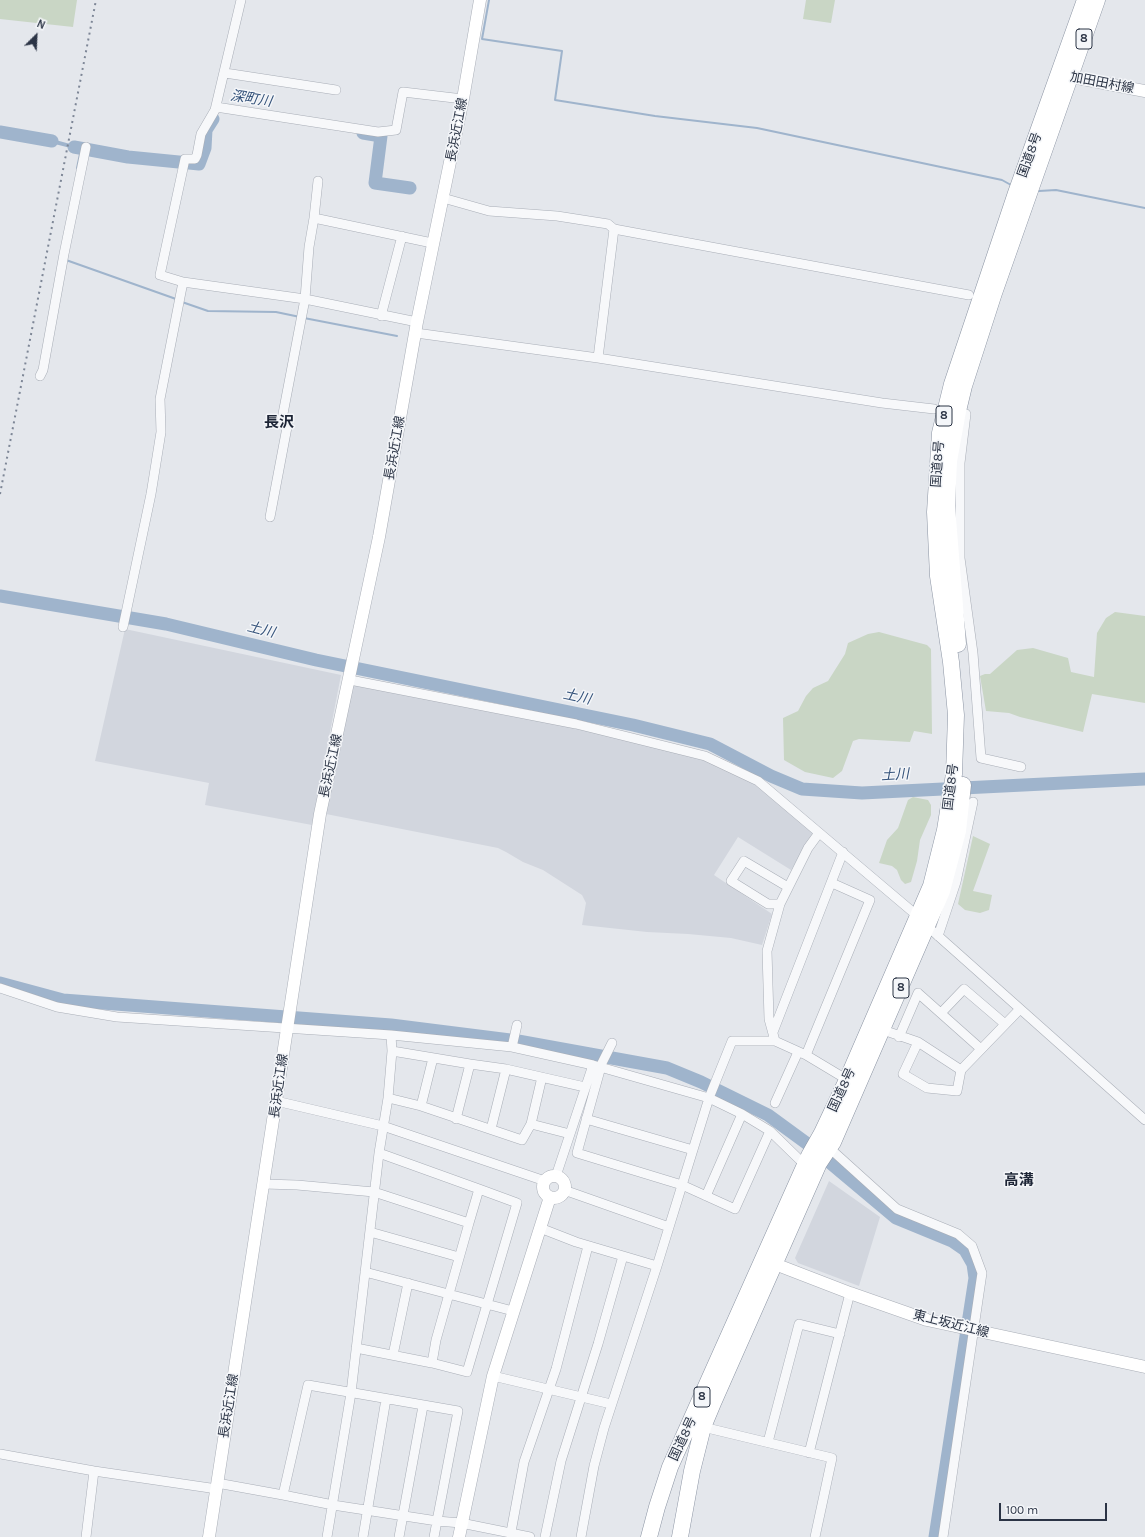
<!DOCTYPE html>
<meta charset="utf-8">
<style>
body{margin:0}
#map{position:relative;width:1145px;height:1537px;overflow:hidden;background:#e4e7ec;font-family:Karla,sans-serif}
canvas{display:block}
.north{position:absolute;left:16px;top:16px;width:40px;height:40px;-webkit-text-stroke:3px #f4f6f9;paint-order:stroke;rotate:24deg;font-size:11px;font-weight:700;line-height:16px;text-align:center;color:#2b3445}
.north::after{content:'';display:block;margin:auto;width:14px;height:18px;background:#2b3445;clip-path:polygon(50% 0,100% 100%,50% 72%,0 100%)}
.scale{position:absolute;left:999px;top:1503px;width:108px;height:18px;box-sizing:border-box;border:2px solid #2b3445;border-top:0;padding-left:5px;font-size:12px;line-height:14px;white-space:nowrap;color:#2b3445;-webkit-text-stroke:3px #f4f6f9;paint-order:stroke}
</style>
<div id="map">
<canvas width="1145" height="1537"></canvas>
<div class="north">N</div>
<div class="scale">100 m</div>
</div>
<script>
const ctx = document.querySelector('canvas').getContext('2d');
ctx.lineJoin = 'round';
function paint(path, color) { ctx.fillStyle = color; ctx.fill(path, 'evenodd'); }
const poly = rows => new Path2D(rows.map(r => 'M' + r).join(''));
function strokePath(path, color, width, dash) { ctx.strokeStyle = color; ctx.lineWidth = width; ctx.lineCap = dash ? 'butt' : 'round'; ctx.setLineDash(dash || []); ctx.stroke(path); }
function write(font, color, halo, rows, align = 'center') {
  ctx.font = font + ' Karla,"Noto Sans JP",sans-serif'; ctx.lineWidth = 3; ctx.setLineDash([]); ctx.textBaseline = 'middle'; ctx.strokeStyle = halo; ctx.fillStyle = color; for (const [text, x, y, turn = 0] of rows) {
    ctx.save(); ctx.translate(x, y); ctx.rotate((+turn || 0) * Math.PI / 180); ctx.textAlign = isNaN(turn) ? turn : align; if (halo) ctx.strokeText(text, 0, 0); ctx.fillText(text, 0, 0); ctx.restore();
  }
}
paint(poly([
 [125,629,341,675,312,825,205,805,209,783,95,761],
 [351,683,462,704,624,739,702,759,755,784,814,832,791,870,738,837,714,875,772,914,762,945,731,938,688,934,647,932,582,925,586,903,582,895,543,870,523,862,506,852,498,848,326,814],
 [829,1181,880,1217,859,1286,798,1263,795,1258]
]), '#d2d6de');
paint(poly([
 [0,0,77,0,73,27,0,19],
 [806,0,835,0,831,23,803,19],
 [1115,612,1145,616,1145,703,1092,694,1083,732,1020,717,1009,713,986,711,980,676,985,674,990,674,1017,650,1033,648,1068,658,1071,672,1094,677,1097,633,1106,618],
 [879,632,927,645,931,649,932,734,914,731,910,742,859,739,853,741,842,771,833,778,805,772,784,760,783,718,798,711,806,696,813,688,828,681,845,654,848,643,868,634],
 [913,797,928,800,931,805,931,815,920,840,917,861,911,882,905,884,901,880,897,870,892,866,879,863,887,840,898,828,908,800],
 [973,836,990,844,973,891,992,895,989,910,980,913,965,910,958,904]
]), '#c9d6c5');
paint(poly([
 [52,139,81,147,82,151,51,143]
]), '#9fb4cc');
strokePath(poly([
 [489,0,482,39,562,51,555,100,655,116,757,128,1002,180,1011,185],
 [77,168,81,149],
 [1039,191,1056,190,1145,208],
 [66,260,176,299],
 [182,302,208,311,276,312,300,317],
 [304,318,397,336]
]), '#9fb4cc', 2);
strokePath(poly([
 [0,132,52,141],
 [363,133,381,136,375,183,410,188],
 [74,147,128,157,199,164,205,148,206,130,213,119],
 [0,596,166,624,316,660,633,725,710,744,771,776,802,789,862,793,1145,779],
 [0,983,63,1000,391,1025,518,1041,667,1068,701,1082,768,1115,809,1145,896,1218,952,1241,965,1250,973,1264,975,1278,935,1537]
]), '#9fb4cc', 13);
const street = poly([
 [241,0,215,110,201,134,197,155,195,159,185,159,160,275,183,282,305,299,417,322],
 [225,73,336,90],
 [216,107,378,132,396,130,403,92,463,99],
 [443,198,489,211,557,216,608,224,614,229,969,295],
 [314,218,432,243],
 [381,316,402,236],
 [416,333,598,358,882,403,934,409],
 [598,358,614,229],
 [40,376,43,370,64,254,86,147],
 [966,414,960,463,960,558,973,653,981,758,1021,767],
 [270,517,288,422,282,419,305,299,309,247,314,218,318,181],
 [123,627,151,494,161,432,160,399,183,282],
 [350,680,576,724,705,756,758,781,914,913,920,915],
 [780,904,768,904,731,881,744,861,788,887],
 [927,926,1145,1120],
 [938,936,956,882,973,802],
 [0,988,57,1007,117,1017,391,1035,512,1047,593,1065,709,1098,742,1114,770,1131,805,1165],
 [941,1013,964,989,1005,1024],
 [883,1030,918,1042,961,1070],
 [773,1032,843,852],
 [899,1037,918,993,981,1049],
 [775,1041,806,1055,870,900,832,883],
 [918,1042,903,1074,927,1088,957,1091,961,1070,1020,1009],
 [612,1043,602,1063,577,1153,682,1185,735,1209,770,1131],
 [512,1047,517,1025],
 [392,1051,470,1064],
 [806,1055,851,1082],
 [506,1069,585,1087],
 [388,1098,421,1106,522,1140,531,1124,570,1134],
 [276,1101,383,1126,545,1181],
 [775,1103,798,1052],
 [421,1106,433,1058],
 [456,1119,470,1064,506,1069,491,1129],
 [586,1119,693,1150],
 [531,1124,542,1077],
 [835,1153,897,1209,958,1234,972,1246,982,1273,943,1537],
 [556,1176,593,1065],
 [264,1184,297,1185,374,1192,469,1223,479,1189,379,1153],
 [564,1190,669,1227],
 [706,1196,742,1114],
 [540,1228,576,1242,657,1266],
 [370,1232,459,1257],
 [365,1272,513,1311],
 [356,1348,432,1363,467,1372,517,1203,479,1189],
 [393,1355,408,1283],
 [432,1363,436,1340,469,1223],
 [493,1376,611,1404],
 [703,1427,832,1458,815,1537],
 [768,1442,799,1324,840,1334],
 [809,1453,850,1293],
 [0,1454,94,1471,217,1489],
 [217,1483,283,1495],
 [511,1532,524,1462,556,1369,588,1246],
 [86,1537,94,1471],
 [327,1537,351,1393,379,1153,388,1098,392,1051,391,1035],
 [363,1537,386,1399],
 [399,1537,423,1406],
 [434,1537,437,1521,458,1411,308,1385,283,1495,333,1505,437,1521,461,1523,530,1537],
 [545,1537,561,1461,598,1344,623,1256],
 [581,1537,594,1466,604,1428,657,1266,709,1098,732,1041,775,1041,769,1019,767,951,780,904,808,848,819,833]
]);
const secondary = poly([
 [1062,75,1145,91],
 '543 1187a11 11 0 1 1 22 0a11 11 0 1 1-22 0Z',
 [767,1261,850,1293,927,1320,1145,1367],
 [209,1537,320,814,379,537,417,322,463,99,480,0],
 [459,1537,493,1376,550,1197]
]);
const highway = poly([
 [958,644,947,506,949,461,958,411,964,386,994,293,1097,0],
 [649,1537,657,1507,670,1467,809,1156,822,1133,847,1080,931,886,945,830,954,774,956,715,951,662,938,576,935,512,940,433,952,384,1016,193,1085,0],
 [680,1537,692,1471,703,1427,713,1403,819,1163,833,1142,942,891,958,831,963,785]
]);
strokePath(street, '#a9aeb7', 10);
strokePath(secondary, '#a9aeb7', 13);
strokePath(highway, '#8b94a3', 17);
strokePath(street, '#f7f8fa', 9);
strokePath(secondary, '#fff', 12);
strokePath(highway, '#fff', 16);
strokePath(poly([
 [0,494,96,0]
]), '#7d8696', 2, [2, 4]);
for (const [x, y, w] of [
 [1084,39,16],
 [944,416,16],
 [901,988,16],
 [702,1397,16]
]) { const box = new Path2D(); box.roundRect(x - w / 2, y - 10, w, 20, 3); ctx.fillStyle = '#f4f6f9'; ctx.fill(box); strokePath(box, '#2b3445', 1); }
write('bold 12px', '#2b3445', null, [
 ["8",1084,39],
 ["8",944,416],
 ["8",901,988],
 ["8",702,1397]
]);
write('13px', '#2b3445', '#f4f6f9', [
 ["加田田村線",1102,83,11],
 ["長浜近江線",457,130,-79],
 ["国道8号",1030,155,-70],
 ["長浜近江線",395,448,-80],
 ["国道8号",938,464,-86],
 ["長浜近江線",331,766,-78],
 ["国道8号",951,787,-83],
 ["長浜近江線",279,1086,-82],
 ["国道8号",842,1090,-65],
 ["東上坂近江線",951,1324,14],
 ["長浜近江線",229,1406,-81],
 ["国道8号",683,1439,-65]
]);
write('italic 14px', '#34527a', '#f4f6f9', [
 ["深町川",251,99,9],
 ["土川",261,630,14],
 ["土川",577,697,12],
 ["土川",895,775,-3]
]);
write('bold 15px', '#1d2536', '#f4f6f9', [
 ["長沢",279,423],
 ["高溝",1019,1181]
]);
</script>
